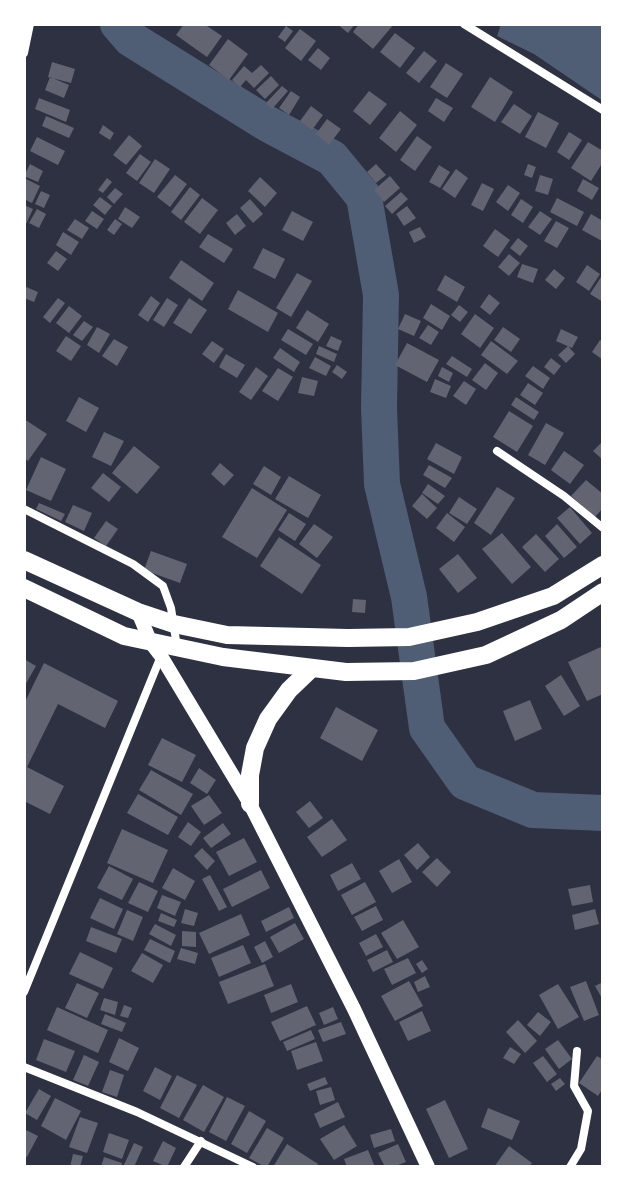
<!DOCTYPE html>
<style>
body{margin:0}
#map{position:relative;width:627px;height:1191px;overflow:hidden;background:#2d3142;font-family:"Space Grotesk",sans-serif}
canvas{display:block}
.frame{position:absolute;inset:0;border:26px solid #fff;pointer-events:none}
</style>
<div id="map">
<canvas width="627" height="1191"></canvas>
<div class="frame"></div>
</div>
<script>
const ctx = document.querySelector('canvas').getContext('2d');
ctx.lineJoin = 'round';
function paint(path, color) { ctx.fillStyle = color; ctx.fill(path, 'evenodd'); }
const poly = rows => new Path2D(rows.map(r => 'M' + r).join(''));
function strokePath(path, color, width, dash) { ctx.strokeStyle = color; ctx.lineWidth = width; ctx.lineCap = dash ? 'butt' : 'round'; ctx.setLineDash(dash || []); ctx.stroke(path); }
paint(poly([
 [501,24,603,24,603,101,534,54,497,36]
]), '#4f5d75');
strokePath(poly([
 [118,24,131,39,266,123,332,158,364,197,381,295,379,408,382,484,409,597,427,728,465,782,533,810,603,813]
]), '#4f5d75', 36);
paint(poly([
 [184,24,204,24,222,36,207,57,176,35],
 [337,24,355,24,348,33],
 [359,24,394,24,373,49,353,32],
 [286,26,293,31,285,42,278,37],
 [300,29,316,41,301,61,285,48],
 [395,33,415,48,400,68,380,52],
 [228,39,248,54,229,80,209,65],
 [318,48,330,58,321,70,308,60],
 [424,51,437,61,419,83,406,73],
 [52,62,75,69,71,83,48,77],
 [446,63,463,74,447,98,430,87],
 [261,65,269,73,254,88,246,80,240,87,232,80,244,66,252,73],
 [271,76,279,85,265,99,256,90],
 [50,77,69,85,64,98,45,90],
 [490,77,513,92,495,122,471,107],
 [282,86,288,91,272,109,266,103],
 [291,91,300,97,289,115,279,108],
 [369,91,387,104,370,125,353,111],
 [39,98,70,110,66,122,35,109],
 [436,98,453,108,444,122,428,111],
 [514,104,532,116,520,134,501,122],
 [311,106,323,115,312,130,300,121],
 [400,111,417,125,396,152,379,138],
 [538,112,559,123,546,148,525,137],
 [46,116,74,128,69,138,42,126],
 [327,119,341,129,329,145,316,134],
 [103,125,114,133,110,140,99,133],
 [569,132,582,140,569,160,557,152],
 [129,135,142,146,126,165,113,155],
 [417,136,432,147,415,171,400,160],
 [37,137,65,151,58,165,30,151],
 [588,142,603,151,603,162,591,181,571,168],
 [140,154,151,162,137,181,126,173],
 [155,159,170,169,154,193,139,183],
 [30,164,43,171,38,182,24,176],
 [376,164,386,175,376,183,367,172],
 [528,164,536,167,532,178,524,175],
 [439,165,450,172,440,188,429,182],
 [456,169,468,178,455,198,442,189],
 [175,175,187,184,170,207,157,197],
 [540,175,553,179,548,195,535,191],
 [390,176,400,188,384,202,374,190],
 [260,177,277,193,265,207,248,191],
 [24,178,40,186,32,203,24,199],
 [107,178,112,182,103,193,98,190],
 [583,179,599,188,592,200,577,191],
 [482,183,494,189,483,211,471,205],
 [508,185,520,193,508,211,496,202],
 [190,187,200,195,181,220,171,212],
 [115,188,123,194,114,204,107,197],
 [41,191,50,195,44,208,35,204],
 [401,192,408,199,392,214,385,206],
 [100,197,112,206,105,215,93,205],
 [202,198,218,210,200,234,184,222],
 [557,198,584,212,577,226,550,212],
 [250,199,263,214,253,223,240,208],
 [521,199,533,207,523,223,511,215],
 [24,205,33,209,26,224,24,223],
 [407,206,416,218,404,226,396,214],
 [125,207,140,217,132,228,118,219],
 [37,209,46,214,39,228,29,223],
 [92,211,104,219,97,229,85,221],
 [292,211,313,222,303,241,282,230],
 [540,211,552,219,540,235,528,227],
 [237,214,246,226,235,235,226,223],
 [591,214,603,221,602,241,582,230],
 [75,219,89,228,82,239,67,230],
 [115,219,122,224,114,235,107,230],
 [556,221,569,228,557,248,544,241],
 [420,227,426,237,414,243,409,232],
 [495,229,510,240,498,257,483,246],
 [63,232,79,242,71,255,56,245],
 [208,234,233,249,224,263,199,247],
 [518,238,528,246,520,256,510,248],
 [263,248,285,259,275,279,253,268],
 [56,251,67,259,58,271,47,263],
 [509,254,520,263,509,276,498,267],
 [181,260,214,283,202,301,169,278],
 [522,264,538,269,533,283,517,277],
 [587,265,600,274,589,291,576,282],
 [554,269,565,278,556,289,545,280],
 [297,273,312,281,291,317,276,308],
 [603,274,603,302,590,294],
 [445,275,465,287,457,302,437,290],
 [24,286,38,292,34,302,24,298],
 [238,290,278,313,268,332,228,309],
 [489,294,500,303,490,315,480,307],
 [151,296,160,303,148,322,138,315],
 [58,298,65,303,50,323,43,317],
 [167,298,178,305,164,327,153,320],
 [189,298,207,310,191,334,173,323],
 [431,304,450,316,442,330,423,318],
 [459,305,468,312,460,322,451,315],
 [69,306,82,316,69,333,56,323],
 [307,310,329,324,318,342,296,328],
 [405,314,421,321,414,336,398,329],
 [475,314,494,328,480,348,461,334],
 [84,321,93,327,82,341,73,335],
 [428,325,439,332,431,345,419,338],
 [97,327,110,334,99,353,87,345],
 [503,327,520,339,511,352,494,340],
 [288,329,313,344,306,355,281,340],
 [561,329,578,337,572,348,556,341],
 [66,336,81,346,71,361,56,351],
 [331,336,342,341,338,351,326,346],
 [114,339,128,347,117,366,102,356],
 [600,340,603,342,603,360,592,352],
 [212,341,224,349,214,363,202,354],
 [491,341,518,361,507,374,481,355],
 [407,343,439,360,427,382,395,365],
 [319,346,337,354,334,362,316,354],
 [568,346,575,354,566,363,558,355],
 [280,348,300,362,294,372,273,358],
 [226,354,245,365,237,378,219,367],
 [452,356,472,369,467,377,446,364],
 [315,357,331,366,326,376,309,368],
 [551,358,561,366,554,375,544,367],
 [485,363,498,373,486,390,472,380],
 [337,365,347,372,342,379,332,372],
 [533,366,550,378,543,389,525,376],
 [256,367,268,376,251,400,239,392],
 [442,367,453,373,449,382,438,376],
 [278,368,293,377,278,401,262,391],
 [302,377,318,381,314,396,298,393],
 [435,379,451,386,446,398,430,392],
 [464,381,476,389,466,405,453,396],
 [528,383,543,393,535,405,520,395],
 [79,397,99,408,86,432,66,421],
 [516,397,539,412,534,420,511,405],
 [509,411,533,426,517,452,493,437],
 [24,419,47,434,28,461,24,458],
 [546,423,564,433,545,465,528,455],
 [104,432,124,441,111,466,92,457],
 [603,441,603,460,593,451],
 [436,443,462,457,454,474,427,459],
 [134,446,160,467,137,494,112,473],
 [564,451,584,465,570,484,551,470],
 [41,457,66,469,51,501,26,490],
 [220,463,234,475,224,486,211,474],
 [429,465,452,478,445,488,423,475],
 [264,466,281,477,271,495,253,484],
 [103,473,121,487,109,502,91,488],
 [289,476,321,495,308,518,275,499],
 [586,480,603,494,603,508,595,517,571,496],
 [428,484,445,496,438,504,422,493],
 [497,487,515,498,491,535,474,523],
 [252,488,287,510,257,558,222,537],
 [422,494,437,508,427,519,412,506],
 [459,497,477,509,467,524,449,513],
 [39,503,65,514,61,521,36,509],
 [73,505,92,513,84,531,65,522],
 [570,507,592,533,580,544,557,518],
 [289,513,306,524,295,541,278,530],
 [447,513,465,527,454,542,436,528],
 [106,521,118,529,106,546,94,538],
 [314,524,333,537,317,558,299,544],
 [557,524,577,547,564,558,545,536],
 [502,533,531,567,512,584,482,549],
 [536,534,559,559,545,572,522,547],
 [279,537,321,565,302,594,260,566],
 [151,551,187,564,180,583,144,570],
 [458,554,477,578,458,593,439,569],
 [353,599,366,600,365,613,352,612],
 [603,646,603,694,587,701,568,662],
 [24,659,36,666,24,687],
 [44,663,118,701,105,728,58,704,27,767,64,786,50,814,24,801,24,704],
 [561,675,580,706,564,716,545,686],
 [530,700,542,729,515,741,503,711],
 [336,707,378,730,362,761,320,738],
 [162,738,196,755,182,782,148,765],
 [199,768,216,780,207,794,190,783],
 [151,770,193,794,181,815,139,790],
 [138,794,178,817,168,835,127,813],
 [209,795,222,813,204,825,191,806],
 [310,801,323,818,309,828,296,812],
 [332,819,347,840,322,857,307,837],
 [188,822,201,832,191,846,178,837],
 [223,823,231,834,211,848,203,838],
 [122,829,168,850,153,883,107,863],
 [244,838,257,862,229,876,216,852],
 [418,843,430,857,417,870,404,855],
 [202,848,215,861,207,870,194,856],
 [437,858,451,872,437,887,422,872],
 [399,859,412,882,392,893,379,871],
 [352,863,361,879,338,891,330,875],
 [109,866,133,879,122,900,97,888],
 [173,868,195,881,185,900,162,888],
 [261,870,270,888,232,907,223,889],
 [210,875,227,907,219,911,202,879],
 [139,882,158,891,148,912,128,903],
 [365,882,376,902,352,915,341,895],
 [590,885,593,902,572,906,568,889],
 [162,895,181,902,175,916,157,908],
 [100,898,123,909,114,929,90,918],
 [376,906,383,920,362,931,354,917],
 [289,907,294,918,266,932,261,921],
 [185,909,198,913,194,926,181,923],
 [595,909,599,924,575,930,572,915],
 [127,910,143,917,133,941,117,934],
 [161,913,177,920,174,927,158,921],
 [241,914,250,935,209,954,199,933],
 [403,920,419,947,397,959,381,933],
 [295,923,304,939,279,953,270,937],
 [155,924,176,935,171,946,149,934],
 [91,927,122,939,116,953,86,941],
 [182,931,196,932,196,947,182,946],
 [376,934,383,947,366,956,359,943],
 [150,939,175,951,170,963,144,950],
 [265,941,273,957,262,963,254,947],
 [243,945,251,963,219,977,211,958],
 [181,948,198,953,195,964,177,959],
 [387,950,393,962,373,972,367,960],
 [80,952,113,968,103,989,69,974],
 [142,953,163,965,153,983,131,971],
 [408,958,416,973,392,985,384,969],
 [422,960,428,969,422,973,416,964],
 [265,964,274,986,228,1004,219,982],
 [425,976,430,987,418,992,414,982],
 [409,981,423,1006,395,1021,381,996],
 [586,981,599,1015,584,1021,570,987],
 [603,982,603,1000,595,986],
 [77,983,99,993,87,1018,65,1008],
 [291,984,298,1002,271,1013,264,995],
 [558,984,579,1017,558,1029,539,995],
 [104,998,118,1002,115,1015,100,1010],
 [124,1005,132,1008,128,1018,120,1016],
 [307,1006,316,1025,280,1041,271,1022],
 [57,1007,108,1030,98,1053,47,1030],
 [333,1007,338,1019,324,1025,319,1013],
 [422,1011,431,1031,408,1041,399,1022],
 [538,1012,551,1022,540,1036,527,1025],
 [105,1014,126,1023,122,1032,101,1024],
 [518,1020,537,1041,525,1053,506,1032],
 [341,1022,346,1034,323,1042,318,1030],
 [311,1030,315,1039,287,1051,283,1042],
 [119,1038,139,1048,128,1071,109,1062],
 [44,1039,75,1051,66,1072,36,1060],
 [558,1040,572,1059,559,1069,545,1049],
 [316,1042,323,1061,297,1070,291,1051],
 [510,1047,521,1054,514,1064,503,1058],
 [84,1055,99,1062,88,1086,73,1080],
 [543,1056,557,1074,547,1082,533,1063],
 [597,1056,603,1060,603,1088,598,1096,579,1083],
 [155,1067,172,1076,160,1100,143,1091],
 [110,1070,124,1075,117,1097,102,1092],
 [177,1075,197,1085,179,1118,160,1108],
 [325,1077,328,1084,310,1091,307,1084],
 [560,1078,565,1084,556,1091,551,1084],
 [203,1085,224,1097,204,1132,183,1120],
 [331,1087,335,1100,320,1105,316,1091],
 [39,1089,51,1096,37,1120,25,1113],
 [227,1097,245,1106,226,1141,209,1132],
 [55,1098,81,1111,66,1140,41,1126],
 [445,1100,468,1149,449,1158,426,1109],
 [338,1102,345,1117,320,1128,314,1114],
 [488,1108,520,1121,512,1140,481,1127],
 [249,1111,266,1121,247,1153,231,1144],
 [80,1117,98,1123,87,1153,69,1147],
 [344,1125,357,1146,334,1160,320,1139],
 [267,1128,284,1138,267,1167,265,1167,249,1158],
 [24,1129,38,1136,27,1157,24,1156],
 [391,1129,395,1141,374,1148,370,1135],
 [109,1133,129,1140,122,1159,103,1152],
 [163,1141,176,1148,167,1167,153,1161],
 [134,1143,143,1147,134,1167,123,1167],
 [287,1144,318,1164,316,1167,273,1167],
 [398,1144,406,1162,393,1167,385,1167,378,1153],
 [509,1146,532,1163,529,1167,494,1167],
 [368,1150,375,1167,347,1167,344,1159],
 [73,1154,83,1156,80,1167,70,1167],
 [104,1157,122,1163,121,1167,101,1167]
]), '#626471');
strokePath(poly([
 [464,24,603,110],
 [24,53,30,24],
 [497,451,564,496,603,528],
 [24,509,133,564,163,586,171,608,177,647],
 [24,992,161,656],
 [24,1067,137,1112,253,1167],
 [184,1167,201,1141],
 [570,1167,581,1149,588,1111,574,1086,577,1051]
]), '#fff', 8);
strokePath(poly([
 [138,612,151,643,161,656,250,804,354,1009,428,1167]
]), '#fff', 14);
strokePath(poly([
 [24,560,138,612,174,624,227,635,348,638,409,637,477,622,553,596,603,565],
 [24,588,124,636,223,657,346,672,414,671,486,655,561,620,603,592],
 [250,804,250,775,255,748,268,719,289,690,312,668]
]), '#fff', 18);
</script>
